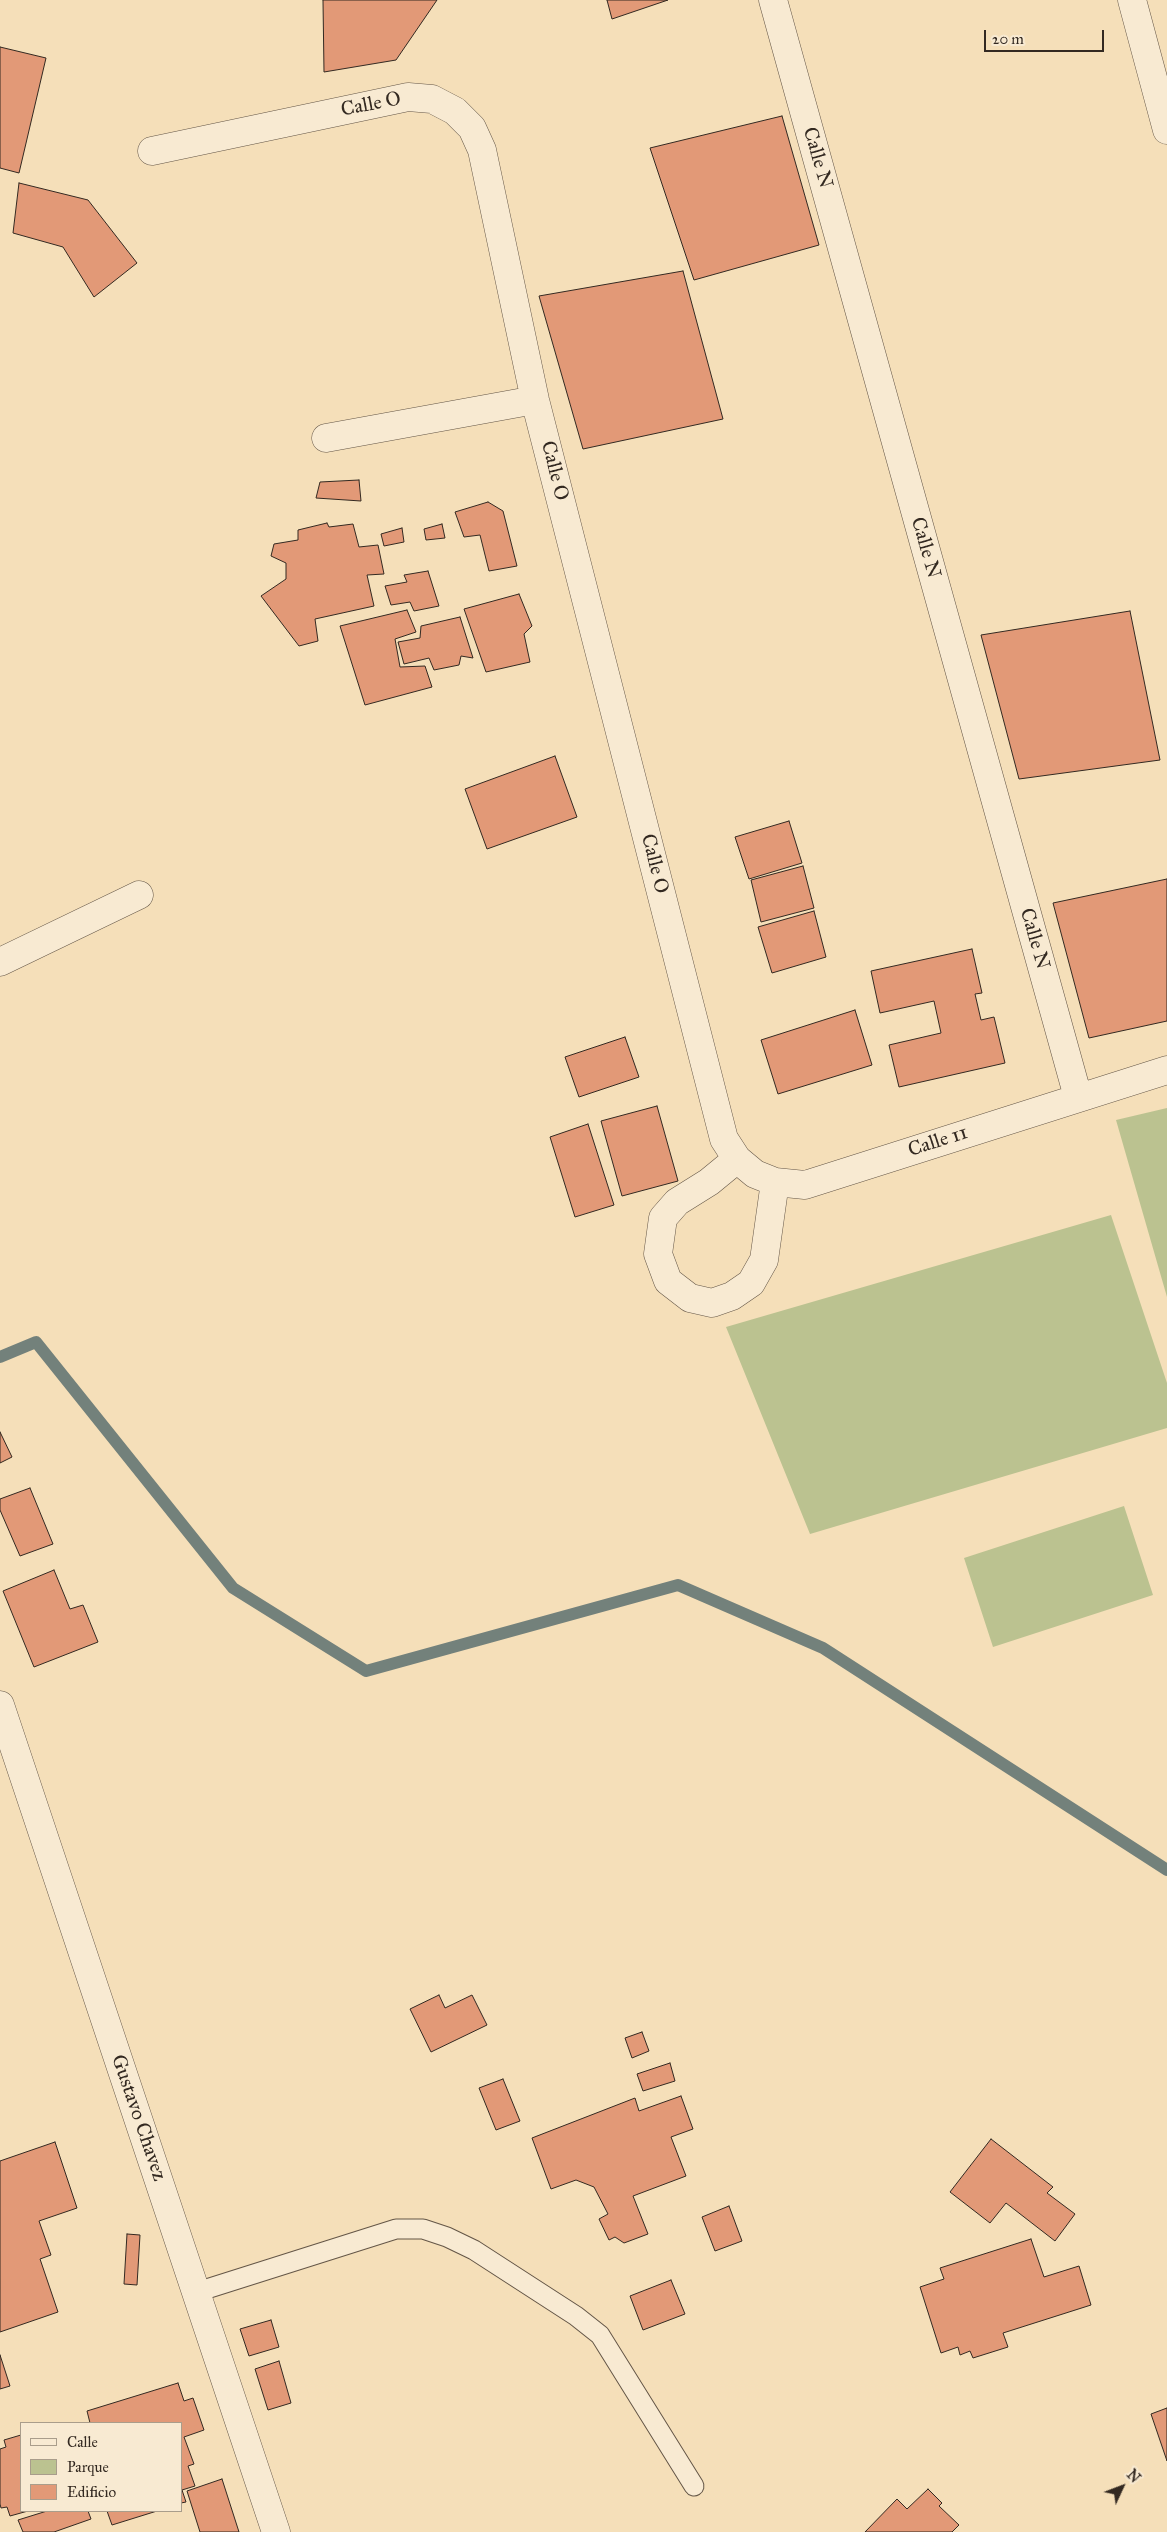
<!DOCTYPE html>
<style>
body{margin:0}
#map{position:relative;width:1167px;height:2532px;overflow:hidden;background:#f5dfb9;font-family:"IM FELL Great Primer",serif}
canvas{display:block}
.legend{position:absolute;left:20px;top:2422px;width:162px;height:90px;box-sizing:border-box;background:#f8ead2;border:1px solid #a99d8b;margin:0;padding:6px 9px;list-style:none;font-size:15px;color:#332921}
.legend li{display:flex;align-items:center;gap:10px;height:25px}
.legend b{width:25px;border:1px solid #a99d8b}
.north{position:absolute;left:1097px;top:2462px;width:50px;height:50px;-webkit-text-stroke:4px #f8ead2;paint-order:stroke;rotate:47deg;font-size:14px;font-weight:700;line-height:20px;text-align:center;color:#332921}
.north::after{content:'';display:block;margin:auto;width:18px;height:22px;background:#332921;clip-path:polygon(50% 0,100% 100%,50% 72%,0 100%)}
.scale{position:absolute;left:984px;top:30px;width:120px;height:22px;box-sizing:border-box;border:2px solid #332921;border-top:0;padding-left:6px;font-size:15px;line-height:18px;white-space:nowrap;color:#332921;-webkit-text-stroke:4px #f8ead2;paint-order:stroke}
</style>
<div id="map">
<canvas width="1167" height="2532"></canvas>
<ul class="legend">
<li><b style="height:6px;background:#f8ead2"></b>Calle</li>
<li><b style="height:14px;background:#bbc290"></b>Parque</li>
<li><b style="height:14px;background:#e29977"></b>Edificio</li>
</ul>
<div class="north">N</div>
<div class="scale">20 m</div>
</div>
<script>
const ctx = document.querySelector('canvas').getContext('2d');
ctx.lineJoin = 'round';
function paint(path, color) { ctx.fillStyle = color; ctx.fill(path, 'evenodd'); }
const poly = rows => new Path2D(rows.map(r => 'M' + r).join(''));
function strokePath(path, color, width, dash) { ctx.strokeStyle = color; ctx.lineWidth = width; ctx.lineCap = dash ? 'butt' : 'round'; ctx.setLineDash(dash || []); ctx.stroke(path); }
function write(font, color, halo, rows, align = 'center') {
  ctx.font = font + ' "IM FELL Great Primer",serif'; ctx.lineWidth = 4.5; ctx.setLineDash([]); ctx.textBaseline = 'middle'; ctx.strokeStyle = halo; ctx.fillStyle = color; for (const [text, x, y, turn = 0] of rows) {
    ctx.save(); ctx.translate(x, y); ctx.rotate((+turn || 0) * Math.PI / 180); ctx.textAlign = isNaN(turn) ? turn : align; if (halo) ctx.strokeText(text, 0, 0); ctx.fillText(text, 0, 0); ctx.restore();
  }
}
paint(poly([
 [1167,1108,1167,1297,1116,1120],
 [1111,1215,1167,1383,1167,1428,810,1534,726,1327],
 [1124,1506,1153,1595,993,1647,964,1558]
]), '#bbc290');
strokePath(poly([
 [0,1357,36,1342,233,1588,366,1671,678,1585,823,1648,1167,1870]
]), '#73817b', 12);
const building = poly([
 [323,0,437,0,396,60,324,72,323,0],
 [607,0,668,0,612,19,607,0],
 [0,47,46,58,19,173,0,168,0,47],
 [782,116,819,245,694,280,650,148,782,116],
 [19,183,88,200,137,263,94,297,63,247,13,233,19,183],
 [683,271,723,419,583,449,539,296,683,271],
 [359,480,361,501,316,498,320,482,359,480],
 [488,502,503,511,517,566,489,571,480,535,464,537,455,512,488,502],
 [327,523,329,527,353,524,359,547,378,545,384,574,367,575,374,606,315,619,318,641,299,646,261,596,286,579,286,563,271,556,274,544,298,540,298,530,327,523],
 [442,524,445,538,426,540,424,529,442,524],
 [402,528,404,542,384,546,381,534,402,528],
 [428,571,439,606,414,611,410,602,391,605,385,586,407,582,404,575,428,571],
 [519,594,532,626,524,634,530,662,486,672,464,609,519,594],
 [407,610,416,632,395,639,400,667,425,666,432,687,365,705,340,626,407,610],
 [1130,611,1160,760,1019,779,981,635,1130,611],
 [460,617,473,658,461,656,459,665,434,670,429,658,404,664,398,642,420,638,421,626,460,617],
 [555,756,577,817,487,849,465,789,555,756],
 [789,821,802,863,749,879,735,837,789,821],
 [803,866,814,908,761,922,751,880,803,866],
 [1167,879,1167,1021,1089,1038,1053,903,1167,879],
 [814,911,826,957,772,973,758,927,814,911],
 [972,949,982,993,975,994,981,1020,994,1017,1005,1063,899,1087,889,1045,941,1033,934,1001,880,1013,871,971,972,949],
 [855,1010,872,1065,778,1094,761,1040,855,1010],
 [625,1037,639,1077,579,1097,565,1057,625,1037],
 [657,1106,678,1181,622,1196,601,1121,657,1106],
 [588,1124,614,1205,575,1217,550,1137,588,1124],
 [0,1432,12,1457,0,1463,0,1432],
 [30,1488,53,1544,20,1556,0,1510,0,1499,30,1488],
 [54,1570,70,1609,83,1605,98,1642,34,1667,3,1591,54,1570],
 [439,1995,445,2008,472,1995,487,2025,431,2052,410,2009,439,1995],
 [642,2032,649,2051,632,2058,625,2038,642,2032],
 [670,2063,675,2081,643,2091,637,2074,670,2063],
 [503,2079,520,2121,496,2130,479,2088,503,2079],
 [681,2096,693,2129,671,2137,686,2176,633,2196,648,2234,624,2243,615,2237,609,2240,599,2219,608,2214,594,2187,576,2180,551,2189,532,2138,635,2098,639,2111,681,2096],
 [991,2139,1053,2187,1047,2193,1075,2214,1055,2241,1006,2203,990,2223,950,2192,991,2139],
 [55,2142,77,2208,39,2221,51,2255,40,2259,58,2312,0,2332,0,2161,55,2142],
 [729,2206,742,2241,715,2251,702,2217,729,2206],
 [127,2234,140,2235,137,2285,124,2284,127,2234],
 [1031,2239,1044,2277,1079,2266,1091,2305,1003,2333,1008,2347,973,2358,970,2351,960,2355,958,2347,941,2353,920,2287,944,2279,940,2268,1031,2239],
 [671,2280,685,2314,643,2330,630,2296,671,2280],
 [271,2320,279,2347,249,2356,240,2329,271,2320],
 [0,2355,10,2386,0,2389,0,2355],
 [279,2361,291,2403,268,2410,255,2369,279,2361],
 [178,2383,184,2401,193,2398,204,2430,184,2437,194,2464,188,2466,195,2486,182,2490,186,2502,181,2503,181,2423,90,2423,87,2411,178,2383],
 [1167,2408,1167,2461,1151,2414,1167,2408],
 [21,2435,21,2511,28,2511,10,2516,7,2507,1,2508,0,2504,0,2449,6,2447,4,2440,21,2435],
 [222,2479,239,2532,200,2532,187,2491,222,2479],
 [928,2489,942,2503,939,2506,959,2525,952,2532,865,2532,897,2499,907,2509,928,2489],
 [47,2511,88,2511,91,2519,54,2532,23,2532,18,2520,47,2511],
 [107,2511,157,2511,112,2525,107,2511]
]);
paint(building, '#e29977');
strokePath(building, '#332921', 1);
const lane = poly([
 [197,2292,396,2229,423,2229,447,2237,474,2250,576,2316,600,2335,694,2486]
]);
const street = poly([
 [773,0,1078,1097],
 [1132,0,1167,130],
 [152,151,408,97,432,99,455,111,472,128,482,150,535,400,724,1139,737,1159,755,1174,775,1182,805,1185,1167,1070],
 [326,438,535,400],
 [0,962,139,895],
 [737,1159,709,1182,677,1202,663,1218,658,1254,668,1281,690,1298,712,1303,732,1296,751,1283,764,1260,775,1182],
 [0,1705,276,2532]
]);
strokePath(lane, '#645647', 21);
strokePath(street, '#645647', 29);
strokePath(lane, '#f8ead2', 19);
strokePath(street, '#f8ead2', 28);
write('20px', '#332921', '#f8ead2', [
 ["Calle O",371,105,-11],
 ["Calle N",817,158,74],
 ["Calle O",554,471,76],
 ["Calle N",925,548,74],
 ["Calle O",654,864,76],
 ["Calle N",1034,939,74],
 ["Calle 11",938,1142,-18],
 ["Gustavo Chavez",138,2118,71]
]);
</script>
